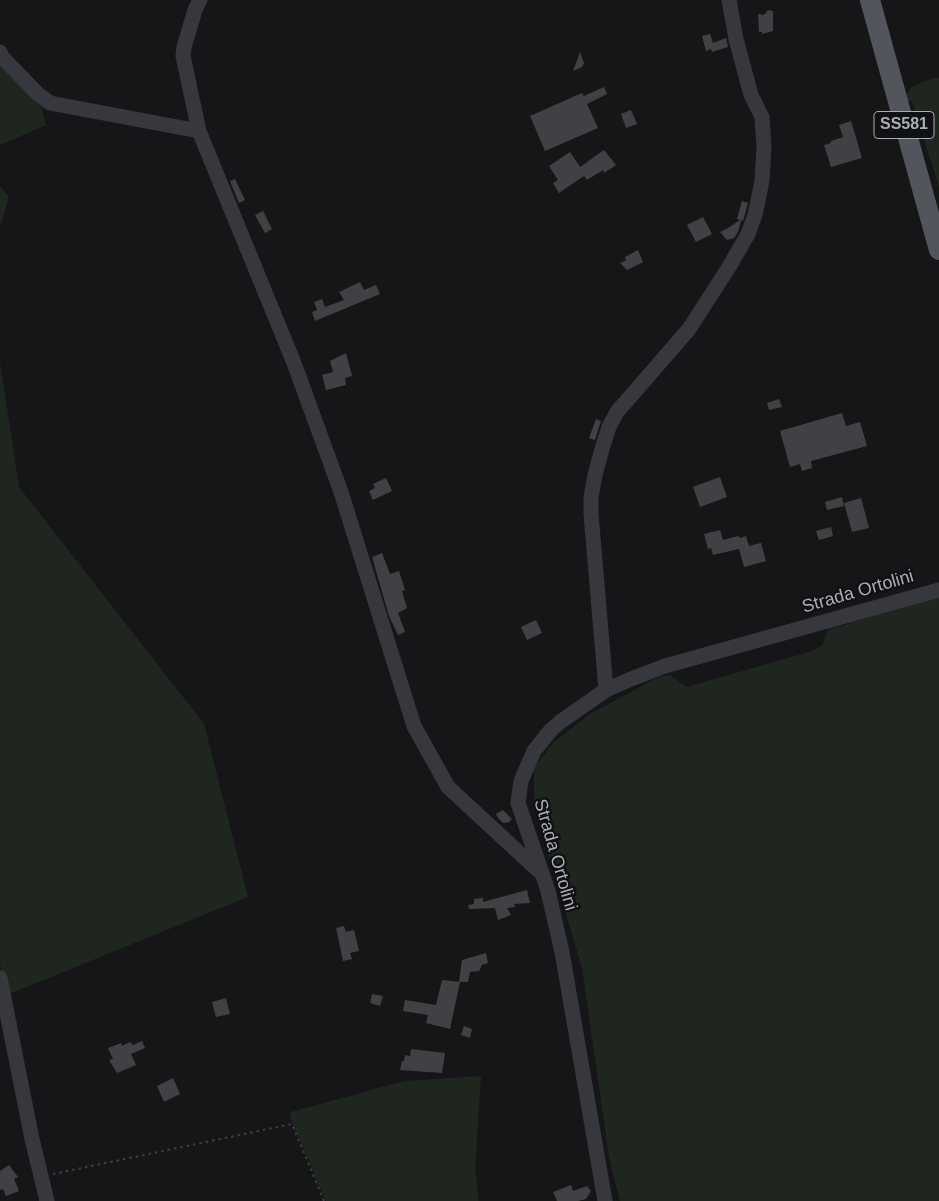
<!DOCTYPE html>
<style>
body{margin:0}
canvas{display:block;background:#161618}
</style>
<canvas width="939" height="1201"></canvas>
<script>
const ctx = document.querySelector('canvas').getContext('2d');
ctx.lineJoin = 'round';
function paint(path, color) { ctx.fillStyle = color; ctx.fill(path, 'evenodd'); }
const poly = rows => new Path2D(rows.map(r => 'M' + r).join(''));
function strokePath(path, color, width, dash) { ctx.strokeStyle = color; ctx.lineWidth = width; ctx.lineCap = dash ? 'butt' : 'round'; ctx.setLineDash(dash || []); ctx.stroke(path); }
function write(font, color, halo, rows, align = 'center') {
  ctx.font = font + ' Arial,sans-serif'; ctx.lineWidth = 5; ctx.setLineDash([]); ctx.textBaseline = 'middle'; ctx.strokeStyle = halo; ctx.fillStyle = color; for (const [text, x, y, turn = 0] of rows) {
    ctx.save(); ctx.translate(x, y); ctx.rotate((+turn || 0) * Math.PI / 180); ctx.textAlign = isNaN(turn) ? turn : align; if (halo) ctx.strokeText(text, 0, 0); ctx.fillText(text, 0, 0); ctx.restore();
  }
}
paint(poly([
 [0,59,39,100,46,125,0,145],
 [934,78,939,78,939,187,912,101,900,102,913,86],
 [0,186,9,197,0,227],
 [0,362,19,487,204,724,248,897,4,996,0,962],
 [939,596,939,1201,620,1201,609,1157,582,968,534,805,534,768,553,743,590,714,657,678,670,675,687,687,809,652,822,646,828,630],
 [481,1076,475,1169,479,1201,326,1201,290,1118,291,1112,404,1081]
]), '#1e261f');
paint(poly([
 [768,10,773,11,773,31,762,34,762,32,759,32,758,14,764,15],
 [710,34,713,43,726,38,728,47,712,52,711,49,706,51,702,36],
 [580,52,584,63,582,67,573,71],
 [604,87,607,94,587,104,598,128,545,151,530,116,582,93,584,96],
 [631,110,637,124,626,128,621,114],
 [851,121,862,158,831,167,824,145,831,143,831,141,843,137,839,125],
 [604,150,616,165,604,173,603,170,587,180,584,176,559,193,553,183,558,180,549,166,570,152,580,167],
 [235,179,245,200,239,203,230,181],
 [742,201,748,203,743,221,741,220,738,232,734,238,727,240,720,232,728,228,740,220,737,219],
 [263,211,272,229,265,233,255,215],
 [703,217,712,234,696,242,687,225],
 [638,250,643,262,627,270,620,263,626,260,625,257],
 [360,282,364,290,376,285,380,294,315,321,312,312,317,310,314,302,322,299,325,307,344,300,339,292],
 [346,353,352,376,345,378,346,385,326,390,322,375,333,372,330,361],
 [779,399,782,407,769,410,767,403],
 [842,413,846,426,860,422,867,446,811,461,812,468,802,471,800,464,790,467,780,431],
 [596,419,601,421,595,440,589,438],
 [720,477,727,497,700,507,693,487],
 [386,478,392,491,373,500,369,491,375,488,373,484],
 [842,497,844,506,827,510,825,502],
 [861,498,869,528,852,532,844,503],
 [831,527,833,536,819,540,816,531],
 [720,530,723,540,738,536,740,538,746,536,749,546,761,543,766,561,744,567,739,549,713,555,711,548,708,549,704,534],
 [382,553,390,574,399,571,405,590,402,591,407,608,398,613,405,632,398,635,389,616,372,557],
 [536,620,542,633,527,640,521,627],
 [503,810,512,819,509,822,503,823,498,818,496,814],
 [527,890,530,903,514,904,515,907,507,908,511,915,498,920,495,908,469,909,468,905,474,904,474,899,483,898,483,902],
 [344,926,346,932,354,930,359,951,350,953,352,959,343,961,336,928],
 [486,953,488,963,482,965,479,971,470,972,468,982,459,982,462,960],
 [442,980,460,982,450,1029,426,1023,428,1015,403,1011,405,1000,436,1005],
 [372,994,383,996,380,1006,370,1003],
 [226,998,230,1014,216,1017,212,1002],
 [464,1026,472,1029,470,1038,461,1035],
 [142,1041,145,1048,131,1054,136,1065,117,1073,109,1060,113,1059,108,1048,121,1043,122,1046,130,1042,133,1045],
 [411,1049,445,1053,442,1073,400,1070,402,1061,404,1061,405,1055,410,1056],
 [173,1078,180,1094,164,1102,157,1086],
 [9,1165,18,1177,14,1179,19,1191,6,1196,3,1189,0,1190,0,1171],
 [571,1185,573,1191,587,1186,591,1191,586,1199,578,1201,557,1201,553,1192]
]), '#404145');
strokePath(poly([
 [53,1174,292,1124,324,1201]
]), '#3d3f44', 2, [2.5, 4]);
strokePath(poly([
 [200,0,195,10,184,47,183,56,199,131,294,363,341,492,414,726,448,787,541,873],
 [0,52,2,57,38,94,50,103,199,131],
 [606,690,591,514,591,497,595,475,602,449,609,427,617,412,689,329,729,267,748,234,755,215,762,181,764,147,762,117,751,95,736,39,729,0],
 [0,978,32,1139,47,1201],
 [605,1201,562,952,548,891,518,803,521,781,534,751,550,731,560,722,606,690,631,679,665,666,939,590]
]), '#37383d', 15);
strokePath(poly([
 [870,0,939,250]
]), '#53555c', 20);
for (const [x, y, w] of [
 [904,125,60]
]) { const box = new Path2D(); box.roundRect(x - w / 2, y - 13.5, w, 27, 4); ctx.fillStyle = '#111113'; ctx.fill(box); strokePath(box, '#a8adb8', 1); }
write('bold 16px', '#a8adb8', null, [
 ["SS581",904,125]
]);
write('18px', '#a8adb8', '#111113', [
 ["Strada Ortolini",858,592,-16],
 ["Strada Ortolini",555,855,74]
]);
</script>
